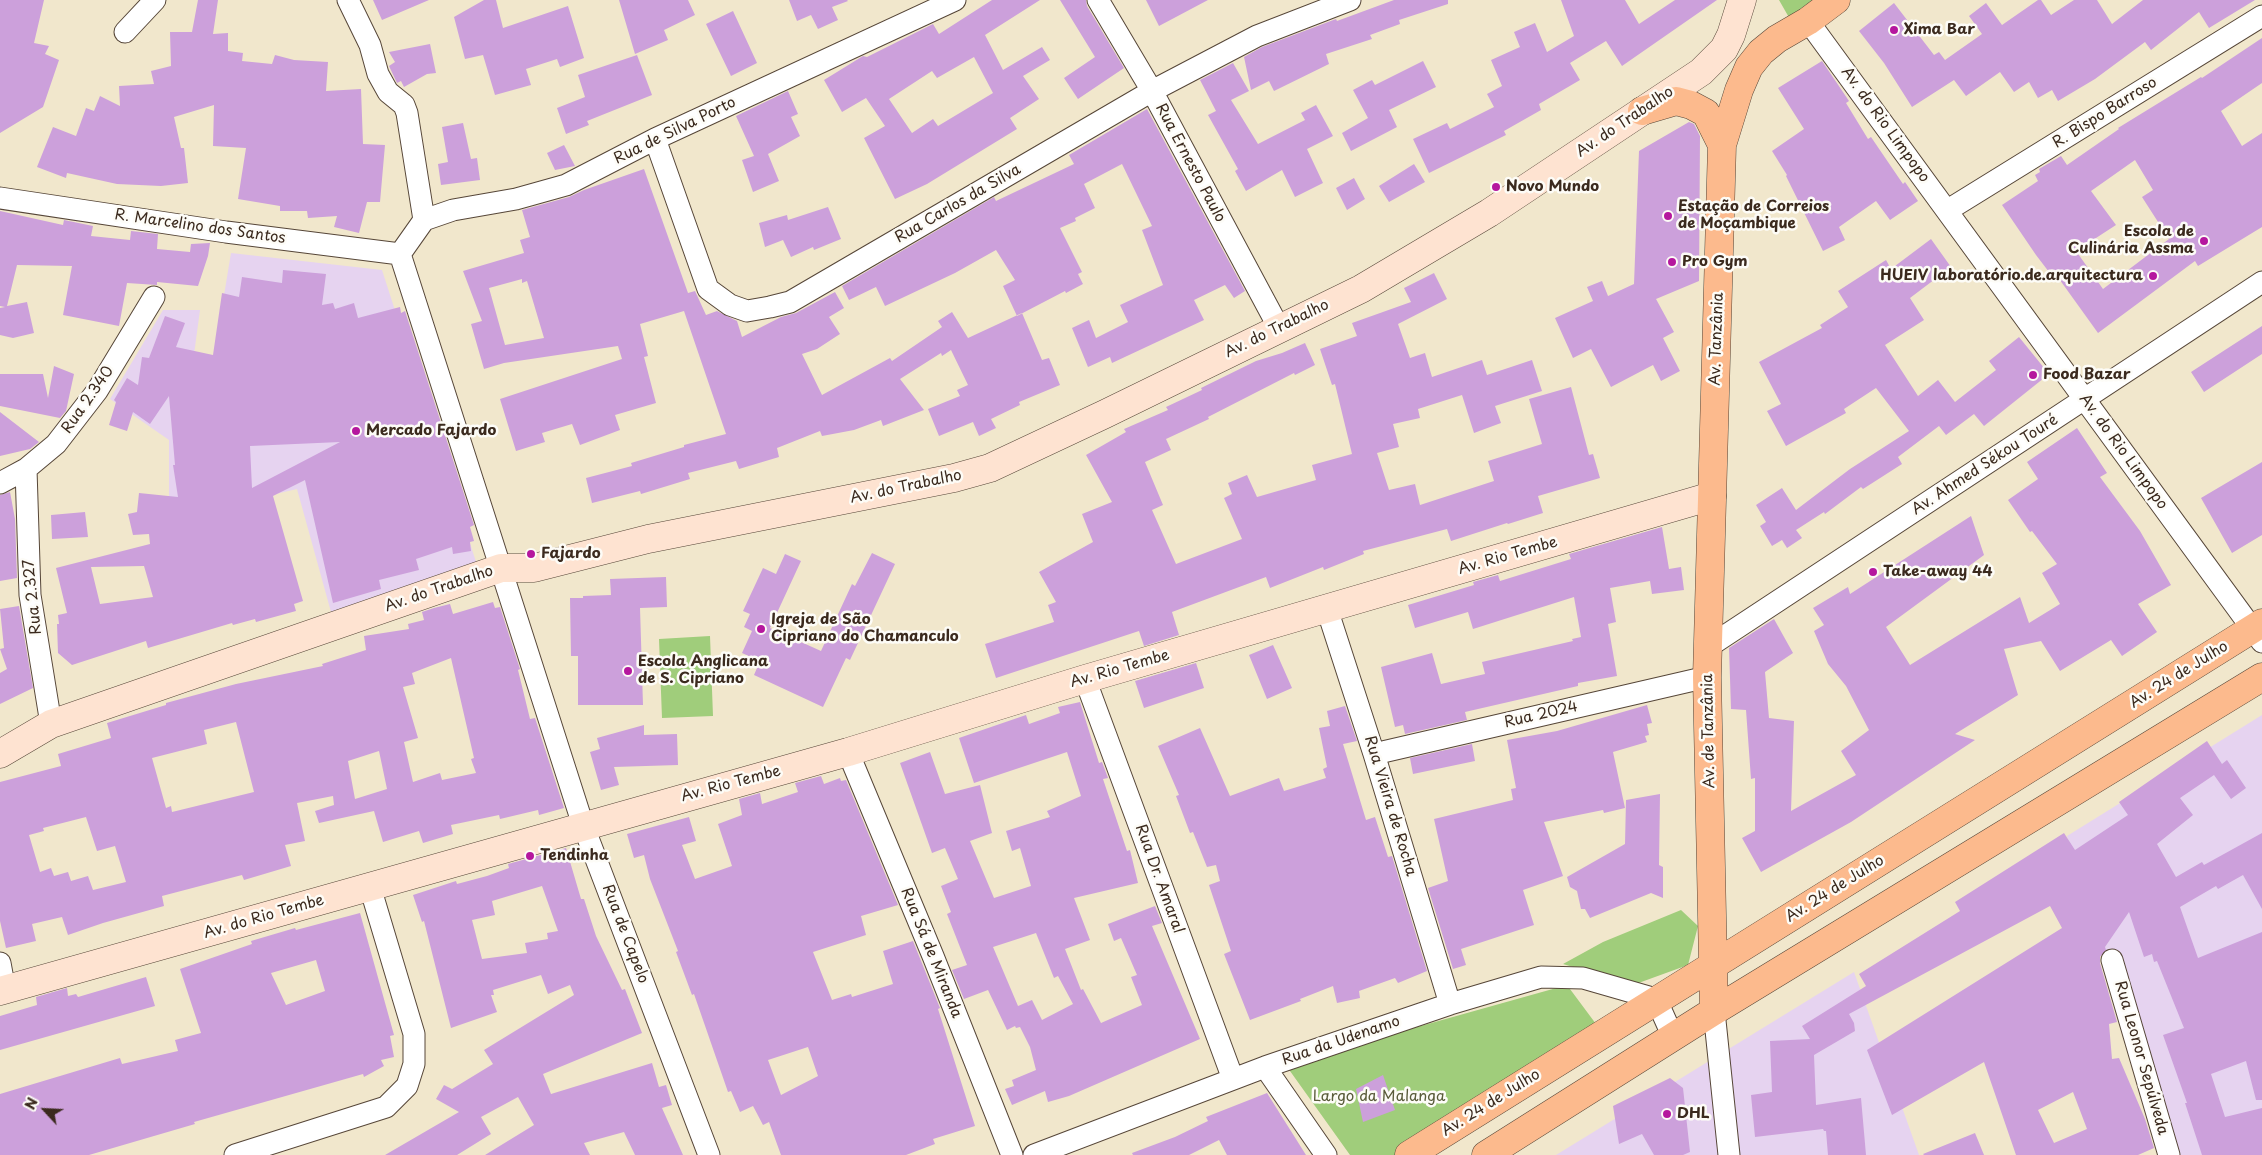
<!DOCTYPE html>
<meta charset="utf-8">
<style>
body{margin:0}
#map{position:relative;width:2262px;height:1155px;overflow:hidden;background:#f1e7cc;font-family:"Playpen Sans",sans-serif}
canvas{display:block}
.north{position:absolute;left:20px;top:1085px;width:50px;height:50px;-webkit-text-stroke:4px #fdfcf7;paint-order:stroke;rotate:295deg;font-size:14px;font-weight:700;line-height:20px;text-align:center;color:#3b2a1e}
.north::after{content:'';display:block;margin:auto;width:18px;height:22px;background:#3b2a1e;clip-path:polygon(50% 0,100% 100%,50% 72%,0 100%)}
</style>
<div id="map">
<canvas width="2262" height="1155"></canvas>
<div class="north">N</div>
</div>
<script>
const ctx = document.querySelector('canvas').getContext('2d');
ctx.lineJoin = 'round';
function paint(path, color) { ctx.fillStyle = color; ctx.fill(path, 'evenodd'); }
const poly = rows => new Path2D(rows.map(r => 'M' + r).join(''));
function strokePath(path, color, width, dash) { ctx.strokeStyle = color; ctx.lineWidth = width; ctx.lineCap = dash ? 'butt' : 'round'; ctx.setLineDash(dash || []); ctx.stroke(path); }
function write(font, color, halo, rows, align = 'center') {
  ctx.font = font + ' "Playpen Sans",sans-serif'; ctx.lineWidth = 5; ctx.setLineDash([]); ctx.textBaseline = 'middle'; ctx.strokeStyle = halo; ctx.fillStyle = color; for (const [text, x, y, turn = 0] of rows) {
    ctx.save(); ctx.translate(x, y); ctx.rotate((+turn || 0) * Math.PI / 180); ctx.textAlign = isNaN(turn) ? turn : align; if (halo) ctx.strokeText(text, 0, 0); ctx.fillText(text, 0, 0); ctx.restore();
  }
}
paint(poly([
 [231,253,382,270,477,565,331,612,297,489,169,519,169,440,110,399,163,310,200,310,185,421,207,398],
 [2262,715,2262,1155,2174,1155,2067,836],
 [1854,972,1919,1155,1556,1155]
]), '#e6d3f0');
paint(poly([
 [1779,0,1823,0,1795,28],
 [710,636,713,716,662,718,659,639],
 [1681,910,1698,926,1688,965,1633,985,1563,964,1603,942],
 [1567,985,1596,1024,1396,1155,1350,1155,1285,1064]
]), '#a0cd7b');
paint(poly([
 [0,0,44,0,34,43,49,46,45,54,59,60,43,107,0,133],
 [198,0,218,0,213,34,228,33,228,51,243,53,242,61,272,64,275,55,294,60,328,62,326,91,361,89,363,144,385,145,380,202,367,202,359,233,334,227,337,216,308,218,307,211,280,211,280,206,238,199,246,148,213,146,214,105,174,117,181,148,184,148,188,183,161,186,117,184,67,173,66,178,37,167,53,127,76,136,86,108,94,111,100,96,120,106,119,86,154,84,151,71,171,66,170,32,192,32],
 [373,0,429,0,382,20],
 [484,0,496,0,503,28,568,6,584,58,560,67,557,59,526,69,531,85,495,95,483,55,465,59,454,17],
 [619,0,688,0,695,15,664,30,668,40,635,54],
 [789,0,847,0,848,1,832,7,838,20,818,29,811,15,797,21],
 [992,0,1040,0,985,35,1003,70,1042,47,1050,60,1023,76,1039,99,1010,118,1017,129,927,184,895,199,864,138,885,126,866,98,842,112,824,80,863,56,867,57,933,24,939,34],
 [974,57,993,93,938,126,933,119,912,133,889,99,932,71,937,78],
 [1060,0,1086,0,1087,6,1124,68,1078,99,1064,78,1095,57],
 [1146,0,1208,0,1159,26],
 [1394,0,1448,0,1448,4,1399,20,1400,24,1370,35,1372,39,1326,54,1329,64,1274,91,1269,81,1251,90,1244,57,1262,47,1336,19,1337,21],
 [1561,0,1625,0,1639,24,1675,0,1717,0,1622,66,1606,41,1570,63,1580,80,1539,104,1541,110,1504,131,1506,135,1429,173,1413,139,1447,123,1450,129,1494,107,1487,94,1502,86,1491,60,1520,47,1514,32,1535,23,1547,52,1574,36],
 [2038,0,2041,0,2051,15,2074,0,2097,0,2112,24,2143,0,2255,0,2209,28,2199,12,2151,50,2145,42,2095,79,2058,101,2052,90,2038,98,2029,82,2014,92,2000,72,1966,96,1954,80,1912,107,1884,63,1859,31,1894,3,1934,55,1939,52,1945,60,1982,34,1969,16,1986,3,2002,25],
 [733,11,757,63,731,76,706,24],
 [2262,38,2262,83,2221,111,2242,146,2262,133,2262,227,2198,266,2195,261,2098,333,2052,269,2049,272,2036,255,2002,205,2038,181,2035,175,2040,172,2039,169,2061,156,2067,165,2119,129,2118,128,2201,77,2202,78],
 [2135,160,2153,190,2142,197,2169,239,2103,289,2076,251,2116,225,2091,191],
 [430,44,436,73,427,74,404,87,401,81,397,83,389,66,395,62,389,52],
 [637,55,652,95,587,121,589,125,566,134,557,108,585,97,578,75],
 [1423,61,1436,87,1389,110,1397,127,1351,151,1342,133,1368,118,1353,90,1372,80,1375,85],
 [1822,61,1849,101,1846,103,1868,139,1871,137,1903,184,1905,182,1918,201,1890,220,1876,201,1839,227,1845,240,1823,251,1786,176,1787,175,1772,151,1804,129,1778,88],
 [1233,63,1249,91,1231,100,1258,144,1305,120,1301,113,1316,105,1333,136,1307,149,1323,183,1295,197,1282,170,1246,191,1235,171,1238,169,1208,115,1216,111,1200,80],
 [788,91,798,114,791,117,800,136,768,154,779,181,753,192,742,160,754,156,736,116],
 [1147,109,1245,291,1234,298,1225,285,1194,300,1204,320,1112,363,1110,357,1088,367,1072,328,1089,320,1096,338,1128,322,1120,305,1163,285,1142,230,1152,226,1122,164,1084,184,1095,208,1075,218,1076,221,1060,228,1082,272,1078,274,1083,284,1066,293,1065,291,1017,316,1003,286,1015,280,996,250,955,273,885,306,876,287,849,300,842,286,994,197,996,201,1074,164,1069,155],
 [1689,122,1694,124,1700,136,1699,281,1656,299,1674,332,1663,338,1680,371,1661,381,1653,365,1611,387,1591,349,1573,358,1555,318,1593,301,1587,287,1602,281,1608,296,1634,284,1639,151],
 [463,123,471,159,477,158,480,180,441,185,438,164,448,162,442,127],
 [564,145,575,166,555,170,547,153],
 [1414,164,1425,182,1389,202,1379,186],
 [644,169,688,293,695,291,706,315,717,311,737,321,742,337,781,317,796,313,835,292,844,308,829,317,840,334,817,349,802,354,822,395,890,358,892,361,942,327,938,321,952,312,968,338,1022,313,1042,360,1049,358,1060,385,1019,402,1020,405,991,419,996,428,979,436,973,422,939,436,928,409,960,396,957,390,968,385,951,350,942,356,941,353,900,379,924,410,883,426,881,420,854,430,822,436,820,431,777,448,779,457,739,469,736,461,688,473,690,479,641,494,640,491,592,503,586,478,632,466,631,463,684,447,684,445,726,434,684,311,640,324,648,356,644,357,656,403,615,415,620,430,580,445,572,424,542,433,545,442,516,451,500,399,622,359,618,346,504,363,484,369,471,324,482,321,463,271,524,253,520,240,530,237,522,210,569,197,584,190],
 [522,279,522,283,527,281,544,338,505,345,489,288],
 [1354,178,1365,199,1347,210,1336,188],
 [828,207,841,239,814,250,813,247,791,257,783,240,765,247,759,223,787,215,788,220],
 [0,211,63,225,64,220,93,226,91,236,130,240,131,231,158,234,157,249,190,252,191,244,210,243,208,256,198,286,157,282,157,285,127,283,119,326,63,315,72,266,17,265,7,306,27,302,34,333,13,338,0,335,0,308,5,307,0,306],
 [1931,239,1951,267,1910,298,1924,320,1885,345,1918,396,1938,380,1955,402,1996,370,1989,361,2019,337,2049,374,1984,426,1974,414,1946,435,1939,426,1898,457,1902,464,1863,489,1861,487,1825,514,1824,512,1796,530,1802,538,1787,548,1782,540,1772,546,1760,526,1766,522,1756,505,1782,488,1796,510,1850,469,1909,431,1876,388,1844,409,1846,413,1786,446,1767,411,1781,404,1759,362,1822,328,1820,325,1848,307,1838,291,1886,260,1891,269],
 [283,270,326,274,322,305,333,303,335,309,354,303,358,318,400,307,401,313,405,311,474,525,470,527,474,541,470,542,471,551,453,554,452,547,416,559,419,570,379,580,381,589,333,603,305,480,273,496,303,601,294,604,296,611,256,622,255,619,233,625,232,623,148,648,146,641,72,665,58,653,57,624,59,624,58,615,67,613,56,568,150,544,149,534,133,535,128,514,137,512,139,493,178,497,173,465,175,465,169,396,150,424,133,412,127,431,109,425,116,402,114,400,127,378,138,385,142,357,149,358,165,316,185,323,176,347,213,355,222,293,239,297,242,277,282,283],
 [340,442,252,488,250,446],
 [144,566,153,597,100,604,91,567],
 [1434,273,1447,299,1398,324,1410,358,1425,353,1432,377,1482,360,1487,375,1532,360,1542,391,1495,406,1501,423,1474,433,1462,395,1418,409,1420,418,1393,424,1399,447,1377,453,1389,490,1415,484,1420,505,1494,481,1488,461,1542,444,1529,399,1571,387,1589,455,1593,454,1600,478,1538,496,1543,513,1508,524,1507,523,1451,541,1447,529,1363,551,1364,554,1324,570,1323,567,1270,588,1266,577,1172,612,1179,635,1144,646,1139,631,996,678,985,644,1054,622,1048,605,1056,602,1039,572,1093,542,1082,514,1112,502,1086,455,1126,432,1124,429,1168,410,1166,407,1202,390,1201,388,1256,361,1282,353,1305,343,1315,365,1295,375,1294,373,1208,417,1209,419,1166,439,1171,450,1145,462,1163,505,1152,510,1176,564,1242,539,1224,498,1232,494,1228,483,1247,475,1257,497,1316,480,1312,465,1352,454,1335,384,1332,385,1320,349,1357,336,1352,323,1411,302,1404,288],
 [2262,326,2262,354,2204,392,2191,372],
 [54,366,74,374,66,411,60,418,0,406,0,374,43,374,48,398],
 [0,412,39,442,30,449,0,456],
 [2077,428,2107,473,2100,477,2140,531,2171,585,2138,604,2157,632,2122,656,2111,640,2060,671,2041,641,2004,649,2018,695,1955,734,1975,740,1851,822,1761,872,1742,838,1755,831,1755,778,1751,779,1746,710,1731,709,1729,648,1774,619,1793,653,1765,672,1769,718,1794,721,1791,811,1856,775,1841,751,1869,730,1846,686,1828,664,1814,631,1824,625,1813,608,1848,587,1850,594,1971,516,1984,555,1886,627,1910,665,2020,597,2029,623,2060,604,2042,573,2057,564,2032,531,2030,532,2008,500,2038,479,2027,462],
 [2262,462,2262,535,2232,553,2201,498],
 [10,492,15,519,17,578,0,581,0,495],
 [85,512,88,537,52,539,51,515],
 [1662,527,1669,569,1681,567,1684,590,1652,594,1650,581,1610,588,1616,622,1608,624,1617,676,1578,683,1578,686,1465,712,1467,720,1405,734,1403,725,1395,727,1381,667,1432,653,1441,684,1485,674,1482,662,1573,641,1572,639,1581,637,1574,597,1473,629,1468,612,1415,628,1408,605,1474,585,1473,582,1498,575,1500,581,1571,559,1569,554],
 [872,553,895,564,850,660,846,658,823,707,754,675,760,661,742,653,752,631,744,627,750,614,743,611,763,568,776,574,785,554,801,561,770,628,821,651,852,584,855,586],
 [666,577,667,607,640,608,643,705,578,705,578,656,571,656,570,598,583,598,583,596,611,595,610,579],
 [493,602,495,608,500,607,520,669,518,670,530,719,535,718,564,808,539,815,538,810,500,819,499,815,451,825,453,834,423,843,419,831,383,842,374,811,319,823,315,811,334,805,333,796,297,803,305,841,285,845,291,866,244,880,242,875,162,896,164,906,103,923,68,935,62,917,32,924,36,941,6,948,0,921,0,782,61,766,58,754,111,738,107,723,166,705,166,703,236,684,323,666,322,664,366,650,364,636,409,629,408,624,424,620,422,612,434,608,450,604,453,614],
 [451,658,474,758,471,759,476,773,442,780,440,773,413,782,404,742,418,738,403,687,415,684,412,673],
 [236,722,254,792,172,812,171,806,166,808,152,758,207,744,204,730],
 [379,751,387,789,355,799,348,761],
 [86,817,97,851,115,846,126,882,93,890,88,876,71,881,68,872,54,876,51,868,40,872,29,835,44,831,43,828],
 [19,606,33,688,0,704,0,673,7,669,0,649,4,648,0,609],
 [1273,645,1292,688,1267,699,1249,655],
 [1196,663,1204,688,1144,708,1135,681],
 [1080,702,1099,763,1102,762,1108,778,1103,779,1127,851,1130,850,1138,883,1074,898,1090,940,1065,949,1081,990,1083,989,1101,1023,1142,1005,1131,977,1137,975,1121,938,1114,941,1108,924,1155,906,1162,923,1152,926,1200,1039,1069,1096,1048,1102,1045,1091,1012,1105,1005,1089,1014,1086,1012,1080,1036,1070,1030,1047,1020,1027,1016,1028,1015,1026,1007,1030,988,990,964,999,952,970,967,965,947,914,951,912,941,886,958,879,945,848,932,853,900,763,930,752,945,794,980,785,992,833,970,841,994,898,1031,886,1020,848,1012,851,1006,831,1050,817,1047,811,1081,796,1067,752,974,783,959,738,1026,715,1029,724,1060,713,1058,707],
 [1036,933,1054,978,1058,976,1073,1004,1042,1020,1032,1000,1018,1006,993,947],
 [1647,705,1652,723,1647,724,1649,735,1645,736,1647,742,1613,752,1625,808,1604,813,1603,810,1544,822,1563,876,1523,890,1534,925,1461,949,1466,965,1453,969,1428,888,1448,881,1434,819,1513,800,1511,789,1516,788,1507,740,1557,731],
 [1345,706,1357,741,1343,744,1366,820,1375,817,1388,857,1392,856,1427,971,1398,983,1395,978,1359,991,1360,998,1337,1003,1333,986,1300,999,1301,1001,1250,1020,1224,954,1231,951,1209,885,1220,881,1216,865,1207,867,1193,832,1190,833,1176,796,1179,795,1158,746,1200,728,1230,796,1279,778,1284,791,1326,778,1323,769,1327,767,1319,728,1330,726,1327,711],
 [644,725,644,735,677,734,678,765,614,767,619,785,601,790,590,752,600,749,597,738],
 [2207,741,2222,764,2227,760,2246,788,2231,799,2214,775,2180,798,2193,815,2157,844,2176,877,2202,862,2204,865,2262,833,2262,909,2243,875,2218,889,2216,886,2180,907,2198,958,2262,932,2262,1100,2256,1100,2246,1061,2211,1074,2225,1117,2262,1108,2262,1155,2202,1155,2185,1103,2187,1103,2163,1035,2184,1028,2157,961,2154,962,2152,954,2144,957,2129,912,2105,947,2106,950,2100,957,2100,963,2117,1022,2109,1024,2112,1059,2119,1058,2145,1119,2154,1148,2138,1155,2016,1155,1984,1062,1892,1115,1867,1050,2062,928,2050,906,1849,1014,1854,1023,1855,1031,1814,1055,1816,1105,1861,1098,1866,1155,1828,1155,1826,1131,1824,1131,1823,1129,1755,1137,1751,1095,1772,1092,1770,1041,1810,1039,1802,1026,1866,986,1859,974,1960,911,1955,902,2064,833,2075,850,2128,815,2119,802],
 [2073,1092,2087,1129,2054,1143,2038,1110],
 [1472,744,1475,761,1413,774,1410,758],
 [821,776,824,784,840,778,841,781,846,780,898,905,861,916,866,935,813,952,832,1000,851,994,852,997,893,984,883,951,913,941,940,1008,938,1009,975,1126,933,1139,935,1144,906,1155,781,1155,769,1122,763,1125,753,1106,740,1112,731,1091,728,1092,694,994,692,995,676,952,678,951,650,879,644,855,634,858,627,834,689,817,696,841,682,845,695,879,732,866,718,824,742,815,739,799,760,793,762,804,798,792,795,783],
 [808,1047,818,1076,781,1095,768,1060],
 [1660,794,1659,865,1663,867,1663,898,1651,893,1590,918,1585,909,1581,909,1577,891,1570,887,1567,877,1625,844,1626,800],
 [566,848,581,899,584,899,596,936,622,990,625,989,642,1033,543,1074,551,1094,652,1063,659,1087,666,1085,672,1105,662,1108,683,1155,635,1155,624,1132,584,1143,590,1155,485,1155,534,1125,518,1097,481,1117,491,1134,457,1155,385,1155,459,1112,436,1099,444,1085,452,1089,493,1064,484,1050,574,995,570,985,548,994,541,975,493,990,494,995,491,995,497,1012,451,1028,424,921,422,922,413,895,456,881,457,884,487,876,509,868,508,864],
 [542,886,558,931,547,933,548,939,525,943,527,953,482,959,472,920,495,915,492,901],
 [360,913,394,1035,390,1036,394,1057,381,1060,384,1066,364,1077,363,1074,194,1122,195,1124,89,1155,0,1155,0,1094,120,1058,122,1064,178,1051,175,1040,201,1033,180,969,252,944,251,941,295,928,296,930],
 [316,960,325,991,286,1005,271,973],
 [146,977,155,1006,0,1050,0,1016,37,1005,36,997,67,988,68,996,76,994,78,997],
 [1383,1075,1395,1110,1363,1122,1356,1089],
 [1670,1078,1683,1088,1690,1152,1683,1155,1654,1155,1642,1134,1619,1144,1613,1106],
 [1267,1093,1306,1155,1227,1155,1219,1140,1189,1155,1133,1155,1132,1153,1175,1137,1208,1121,1206,1117],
 [1975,1133,1984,1155,1924,1155,1923,1154]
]), '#cca0db');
const street = poly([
 [348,0,370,45,378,74,388,92,404,105,407,113,424,220],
 [1098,0,1152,91,1279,328],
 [1808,21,2262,642],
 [125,32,155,0],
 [655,139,708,289,730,305,747,311,770,307,790,302,1152,91,1257,36,1350,0],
 [0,198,226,232,400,254],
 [1948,210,2262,16],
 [400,254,583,825,709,1155],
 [400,254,424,220,453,210,516,199,566,185,655,139,955,0],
 [26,469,30,595,51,724],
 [0,483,26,469,56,444,97,391,154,297],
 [1327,609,1374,754,1450,1004],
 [1708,647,2262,282],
 [1085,679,1233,1079],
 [848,752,933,956,1012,1155],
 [1374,754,1707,677],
 [2112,960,2169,1155],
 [0,963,5,990],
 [1714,1011,1729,1155],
 [1265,1067,1326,1155],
 [235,1155,386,1107,407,1086,414,1064,414,1034,370,887],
 [1034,1155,1265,1067,1450,1004,1541,977,1583,978,1656,999,1673,1037]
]);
const secondary = poly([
 [0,754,51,724,501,568,534,568,648,539,954,478,990,468,1105,414,1361,289,1489,213,1701,72,1724,49,1731,35,1742,0],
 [0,991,848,752,1085,679,1712,496]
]);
const primary = poly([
 [1642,111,1676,101,1691,105,1706,113,1722,145],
 [1714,1011,1707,677,1722,145,1739,90,1749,67,1761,52,1777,39,1808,21,1836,0],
 [1409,1155,2262,623],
 [1486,1155,1714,1011,2262,677]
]);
strokePath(street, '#564638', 23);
strokePath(secondary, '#564638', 29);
strokePath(primary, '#564638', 29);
strokePath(street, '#fff', 21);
strokePath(secondary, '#fee3d1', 28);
strokePath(primary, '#fcba8d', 28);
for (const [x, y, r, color] of [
 [1894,30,5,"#b5179e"],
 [1496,187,5,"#b5179e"],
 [1668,216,5,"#b5179e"],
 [2204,241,5,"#b5179e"],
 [1672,262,5,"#b5179e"],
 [2153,276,5,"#b5179e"],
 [2033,375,5,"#b5179e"],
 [356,431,5,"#b5179e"],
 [531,554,5,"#b5179e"],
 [1873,572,5,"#b5179e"],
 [761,629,5,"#b5179e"],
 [628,671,5,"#b5179e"],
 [530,856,5,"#b5179e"],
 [1667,1114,5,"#b5179e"]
]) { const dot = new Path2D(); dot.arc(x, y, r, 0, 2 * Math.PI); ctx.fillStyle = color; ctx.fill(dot); strokePath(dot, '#fdfcf7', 2); }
write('bold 15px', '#3b2a1e', '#fdfcf7', [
 ["Xima Bar",1904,30],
 ["Novo Mundo",1506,187],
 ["Estação de Correios",1678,207],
 ["de Moçambique",1678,224],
 ["Escola de",2194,232,"right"],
 ["Culinária Assma",2194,249,"right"],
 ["Pro Gym",1682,262],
 ["HUEIV laboratório.de.arquitectura",2143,276,"right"],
 ["Food Bazar",2043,375],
 ["Mercado Fajardo",366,431],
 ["Fajardo",541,554],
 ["Take-away 44",1883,572],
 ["Igreja de São",771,620],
 ["Cipriano do Chamanculo",771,637],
 ["Escola Anglicana",638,662],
 ["de S. Cipriano",638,679],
 ["Tendinha",540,856],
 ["DHL",1677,1114]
], 'left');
write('15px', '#3b2a1e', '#fdfcf7', [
 ["R. Bispo Barroso",2105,113,-32],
 ["Av. do Trabalho",1625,122,-34],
 ["Av. do Rio Limpopo",1885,125,54],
 ["Rua de Silva Porto",675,131,-26],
 ["Rua Ernesto Paulo",1190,163,62],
 ["Rua Carlos da Silva",958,204,-30],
 ["R. Marcelino dos Santos",200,227,8],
 ["Av. do Trabalho",1277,329,-26],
 ["Av. Tanzânia",1717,339,-88],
 ["Rua 2.340",88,400,-55],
 ["Av. do Rio Limpopo",2123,452,54],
 ["Av. Ahmed Sékou Touré",1985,465,-33],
 ["Av. do Trabalho",906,487,-12],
 ["Av. Rio Tembe",1508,556,-16],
 ["Av. do Trabalho",439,589,-19],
 ["Rua 2.327",33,597,-96],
 ["Av. Rio Tembe",1120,669,-16],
 ["Av. 24 de Julho",2179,675,-32],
 ["Rua 2024",1541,715,-13],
 ["Av. de Tanzânia",1709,731,-91],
 ["Av. Rio Tembe",731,784,-15],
 ["Rua Vieira de Rocha",1390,806,73],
 ["Rua Dr. Amaral",1159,879,70],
 ["Av. 24 de Julho",1835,889,-32],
 ["Av. do Rio Tembe",264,917,-16],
 ["Rua de Capelo",625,934,69],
 ["Rua Sá de Miranda",931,953,68],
 ["Rua da Udenamo",1341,1041,-19],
 ["Rua Leonor Sepúlveda",2141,1058,74],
 ["Av. 24 de Julho",1491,1103,-32]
]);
write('15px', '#595b3a', '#fdfcf7', [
 ["Largo da Malanga",1379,1097]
]);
</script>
